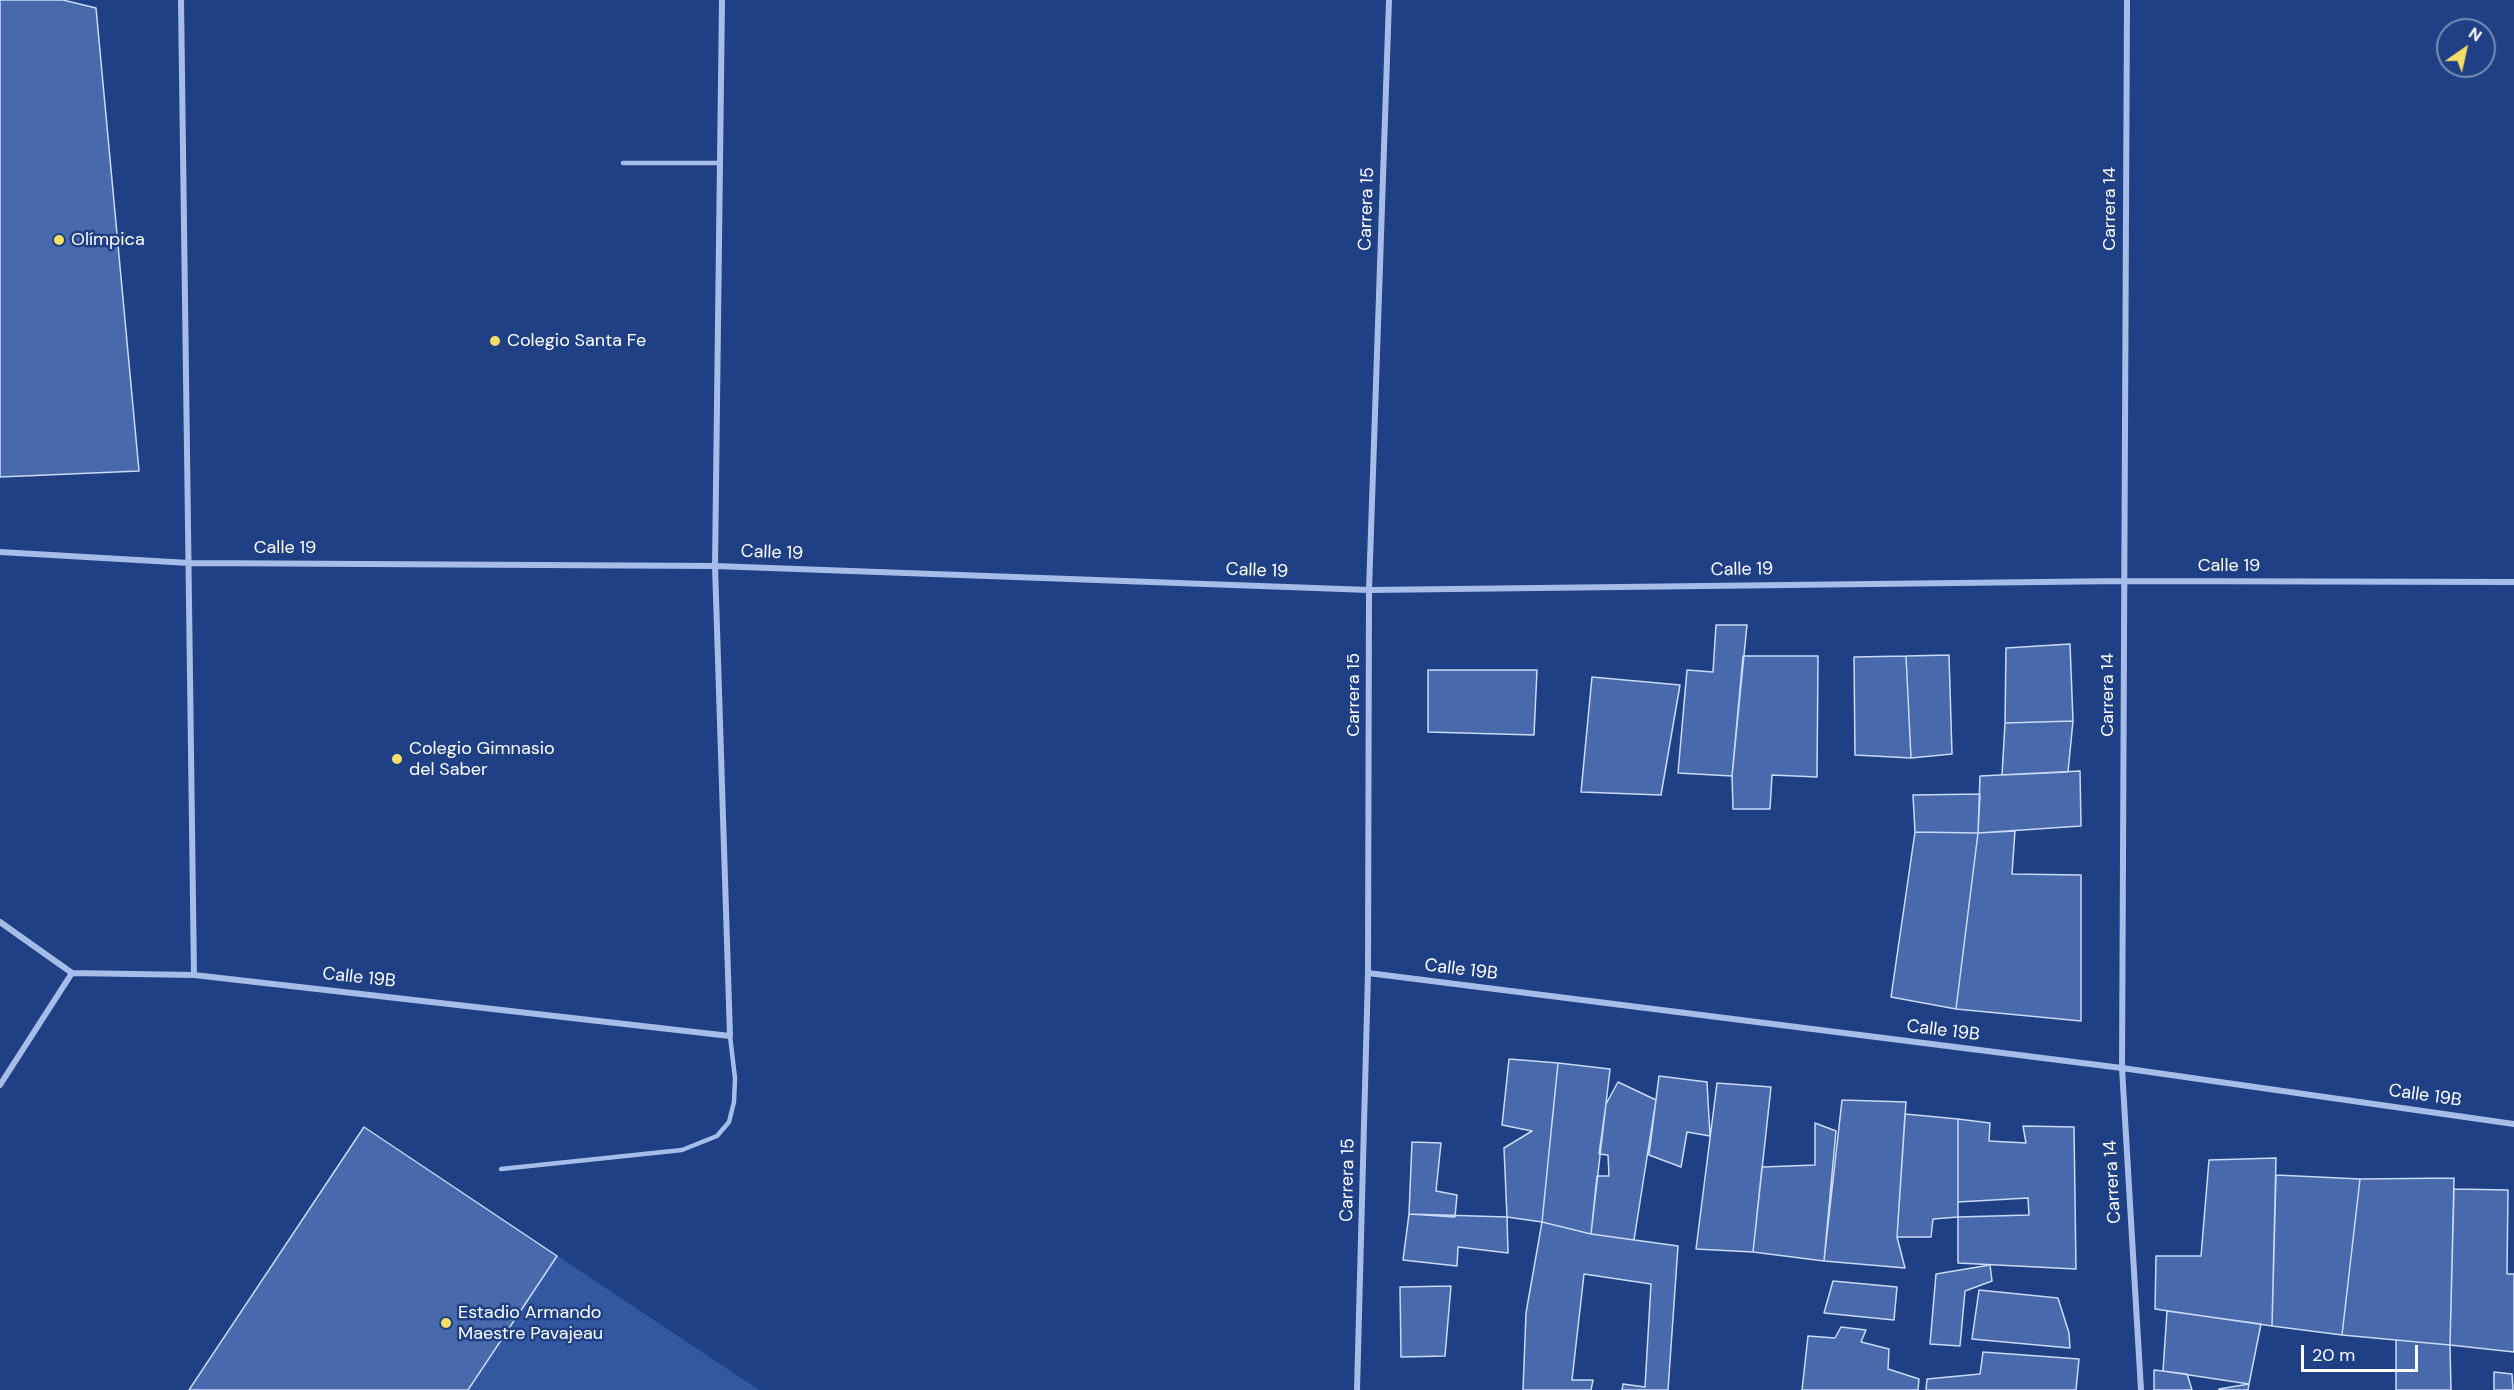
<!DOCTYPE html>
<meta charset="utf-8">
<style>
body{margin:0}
#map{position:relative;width:2514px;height:1390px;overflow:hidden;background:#1f4084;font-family:"DM Sans",sans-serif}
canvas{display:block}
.north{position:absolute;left:2436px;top:18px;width:60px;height:60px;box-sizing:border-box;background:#1f4084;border:2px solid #798cb5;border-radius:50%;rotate:34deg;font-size:16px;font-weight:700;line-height:24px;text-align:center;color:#fff}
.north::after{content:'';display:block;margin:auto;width:21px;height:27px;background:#f7de67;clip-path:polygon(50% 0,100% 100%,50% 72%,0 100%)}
.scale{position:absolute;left:2301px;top:1345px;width:117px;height:27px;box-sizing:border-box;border:3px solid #fff;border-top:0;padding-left:8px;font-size:18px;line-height:21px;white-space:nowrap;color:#fff;-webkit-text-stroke:4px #1f4084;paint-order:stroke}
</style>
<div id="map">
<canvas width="2514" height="1390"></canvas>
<div class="north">N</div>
<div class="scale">20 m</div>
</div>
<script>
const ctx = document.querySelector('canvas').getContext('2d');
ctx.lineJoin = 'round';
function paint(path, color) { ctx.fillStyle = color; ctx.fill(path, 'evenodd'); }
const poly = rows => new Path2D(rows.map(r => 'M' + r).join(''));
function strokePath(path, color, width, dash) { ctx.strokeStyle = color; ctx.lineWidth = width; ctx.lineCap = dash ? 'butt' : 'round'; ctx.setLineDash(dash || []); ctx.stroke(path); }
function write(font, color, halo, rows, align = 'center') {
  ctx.font = font + ' "DM Sans",sans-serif'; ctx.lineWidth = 5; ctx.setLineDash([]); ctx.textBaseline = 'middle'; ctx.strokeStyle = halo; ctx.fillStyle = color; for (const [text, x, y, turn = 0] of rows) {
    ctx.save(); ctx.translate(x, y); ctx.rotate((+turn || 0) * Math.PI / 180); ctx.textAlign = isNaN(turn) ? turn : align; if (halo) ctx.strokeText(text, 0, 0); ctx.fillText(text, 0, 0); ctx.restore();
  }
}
paint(poly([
 [364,1127,759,1390,189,1390]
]), '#3358a1');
const building = poly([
 [0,0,63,0,96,8,139,471,0,477,0,0],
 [1716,625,1747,625,1732,776,1678,773,1687,670,1713,672,1716,625],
 [2070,644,2073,721,2005,723,2006,648,2070,644],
 [1949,655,1952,754,1911,758,1906,656,1949,655],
 [1743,656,1818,656,1817,777,1772,775,1770,809,1733,809,1732,776,1743,656],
 [1906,656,1911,758,1855,755,1854,657,1906,656],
 [1428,670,1537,670,1534,735,1428,732,1428,670],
 [1592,677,1680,685,1661,795,1581,792,1592,677],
 [2073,721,2068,772,2002,775,2005,723,2073,721],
 [2080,771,2081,826,1978,833,1980,776,2080,771],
 [1980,794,1978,833,1915,832,1913,795,1980,794],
 [2015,831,2012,874,2081,875,2081,1021,1956,1009,1978,833,2015,831],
 [1915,832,1978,833,1956,1009,1891,997,1915,832],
 [1509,1059,1558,1063,1542,1222,1507,1217,1504,1148,1532,1131,1502,1125,1509,1059],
 [1558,1063,1610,1069,1591,1234,1542,1222,1558,1063],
 [1659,1076,1707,1082,1710,1136,1687,1132,1681,1167,1649,1155,1659,1076],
 [1618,1082,1656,1100,1634,1240,1591,1234,1597,1176,1609,1176,1608,1155,1599,1154,1606,1104,1618,1082],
 [1717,1083,1771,1087,1753,1252,1696,1249,1717,1083],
 [1842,1100,1906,1102,1897,1237,1905,1268,1824,1261,1842,1100],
 [1905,1114,1958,1119,1958,1217,1933,1219,1931,1237,1897,1237,1905,1114],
 [1958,1119,1990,1123,1989,1141,2026,1143,2023,1126,2074,1127,2076,1269,1958,1263,1958,1217,2029,1215,2028,1198,1958,1202,1958,1119],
 [1815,1123,1836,1131,1824,1261,1753,1252,1762,1167,1815,1165,1815,1123],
 [364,1127,557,1256,468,1390,189,1390,364,1127],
 [1412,1142,1441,1143,1436,1191,1457,1195,1455,1217,1409,1214,1412,1142],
 [2276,1158,2272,1326,2155,1309,2156,1256,2201,1256,2209,1160,2276,1158],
 [2276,1175,2360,1179,2342,1335,2272,1326,2276,1175],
 [2454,1178,2450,1345,2342,1335,2360,1179,2454,1178],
 [2454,1189,2508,1190,2507,1274,2514,1274,2514,1352,2450,1345,2454,1189],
 [1409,1214,1507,1217,1508,1253,1458,1247,1457,1266,1403,1260,1409,1214],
 [1542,1222,1591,1234,1678,1246,1668,1390,1622,1390,1623,1384,1645,1387,1651,1284,1584,1274,1572,1380,1593,1380,1591,1390,1523,1390,1526,1313,1542,1222],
 [1990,1265,1992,1281,1965,1291,1960,1346,1930,1344,1936,1274,1990,1265],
 [1833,1281,1897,1287,1894,1320,1824,1313,1833,1281],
 [1451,1286,1445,1356,1401,1357,1400,1287,1451,1286],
 [1979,1290,2058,1298,2069,1333,2070,1348,1972,1339,1979,1290],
 [2167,1311,2261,1324,2249,1384,2163,1371,2167,1311],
 [1841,1327,1866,1330,1861,1342,1889,1349,1888,1369,1919,1379,1918,1390,1802,1390,1808,1336,1835,1338,1841,1327],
 [2396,1340,2450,1345,2451,1390,2396,1390,2396,1340],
 [1983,1352,2079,1359,2076,1390,1926,1390,1927,1379,1980,1374,1983,1352],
 [2154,1370,2187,1374,2192,1390,2154,1390,2154,1370],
 [2494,1372,2512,1374,2513,1390,2494,1390,2494,1372],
 [2249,1384,2248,1390,2219,1390,2219,1389,2249,1384]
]);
paint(building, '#4869ac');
strokePath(building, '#cbdaf7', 1.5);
strokePath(poly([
 [623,163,720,163],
 [501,1169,682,1150,717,1136,729,1122,734,1102,735,1078,730,1036]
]), '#a7bde9', 4.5);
strokePath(poly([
 [181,0,194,975],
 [2127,0,2122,1068,2141,1390],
 [0,552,189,563,715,566,1369,590,2123,581,2514,582],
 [0,922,72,973,194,975,730,1036,715,566,722,0],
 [1368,973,2122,1068,2514,1124],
 [0,1085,72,973],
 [1357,1390,1368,973,1369,590,1389,0]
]), '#a7bde9', 6);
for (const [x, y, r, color] of [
 [59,240,6,"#f7de67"],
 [495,341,6,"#f7de67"],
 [397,759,6,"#f7de67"],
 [446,1323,6,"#f7de67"]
]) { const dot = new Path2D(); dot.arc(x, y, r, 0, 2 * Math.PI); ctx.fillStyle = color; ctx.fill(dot); strokePath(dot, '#1f4084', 2); }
write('18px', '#fff', '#1f4084', [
 ["Carrera 15",1367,209,-88],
 ["Carrera 14",2110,209,-90],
 ["Calle 19",285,548],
 ["Calle 19",772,553,2],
 ["Calle 19",2229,566],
 ["Calle 19",1742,570,-1],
 ["Calle 19",1257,571,2],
 ["Carrera 15",1354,695,-90],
 ["Carrera 14",2108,695,-90],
 ["Calle 19B",1461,970,7],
 ["Calle 19B",359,978,6],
 ["Calle 19B",1943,1031,7],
 ["Calle 19B",2425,1096,8],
 ["Carrera 15",1348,1180,-89],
 ["Carrera 14",2113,1182,-93]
]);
write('18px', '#fff', '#1f4084', [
 ["Olímpica",71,240],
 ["Colegio Santa Fe",507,341],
 ["Colegio Gimnasio",409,749],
 ["del Saber",409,770],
 ["Estadio Armando",458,1313],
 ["Maestre Pavajeau",458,1334]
], 'left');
</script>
